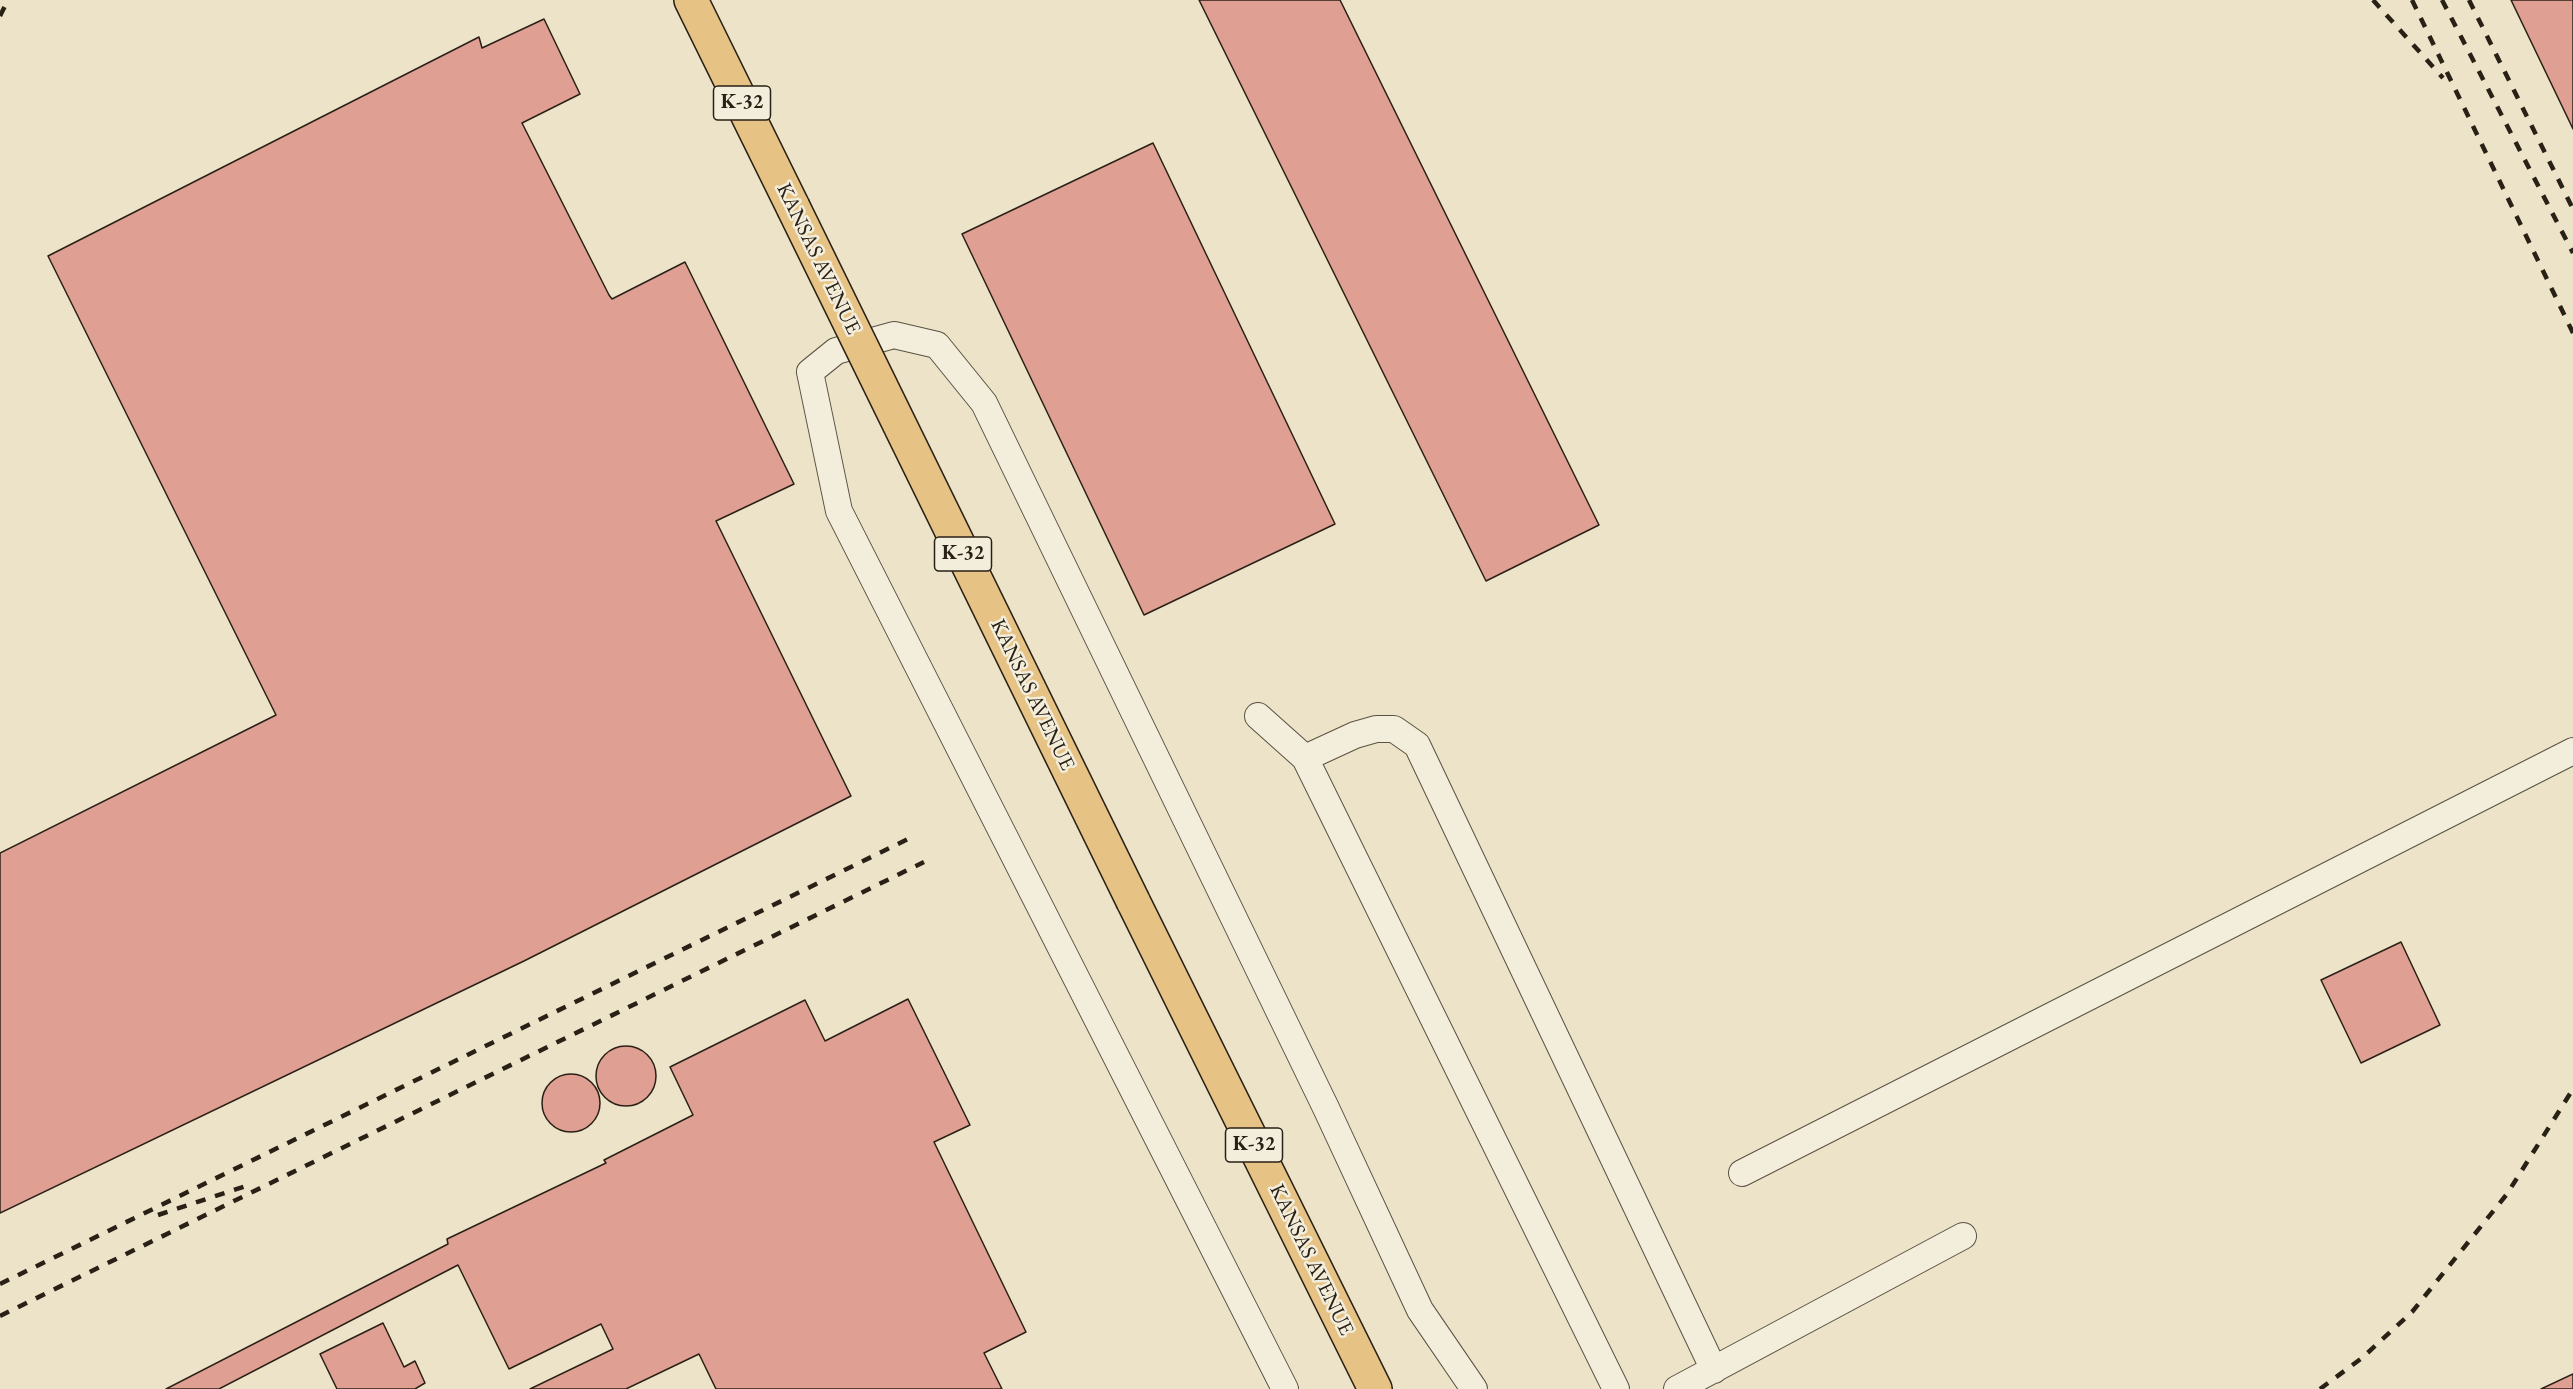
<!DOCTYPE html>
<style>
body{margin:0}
canvas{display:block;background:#ece3c8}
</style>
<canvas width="2573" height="1389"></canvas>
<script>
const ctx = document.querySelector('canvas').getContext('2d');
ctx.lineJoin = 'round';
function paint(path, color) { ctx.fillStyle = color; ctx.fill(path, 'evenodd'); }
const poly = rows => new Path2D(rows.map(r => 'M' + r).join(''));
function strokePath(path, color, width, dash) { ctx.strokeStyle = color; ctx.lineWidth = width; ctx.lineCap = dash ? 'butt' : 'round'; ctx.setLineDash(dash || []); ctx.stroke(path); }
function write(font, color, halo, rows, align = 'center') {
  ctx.font = font + ' "EB Garamond",serif'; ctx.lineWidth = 5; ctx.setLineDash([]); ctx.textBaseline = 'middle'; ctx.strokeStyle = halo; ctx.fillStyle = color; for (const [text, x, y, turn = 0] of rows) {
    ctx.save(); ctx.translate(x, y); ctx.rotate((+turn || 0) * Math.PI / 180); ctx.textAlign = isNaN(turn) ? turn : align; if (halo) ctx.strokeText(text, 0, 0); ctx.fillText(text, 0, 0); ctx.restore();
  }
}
const building = poly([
 [1199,0,1340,0,1599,525,1486,581,1199,0],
 [2511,0,2573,0,2573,129,2511,0],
 [544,19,580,94,522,123,609,295,612,299,685,262,794,484,716,521,851,796,524,961,0,1213,0,853,276,715,48,256,479,37,482,48,544,19],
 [1153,143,1335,524,1144,615,962,234,1153,143],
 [2401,942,2440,1025,2361,1063,2321,980,2401,942],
 [908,999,970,1125,934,1142,1026,1332,984,1353,1002,1389,716,1389,699,1354,626,1389,530,1389,613,1349,601,1324,509,1369,458,1265,219,1389,166,1389,448,1244,447,1239,606,1163,604,1160,693,1115,670,1067,805,1000,825,1041,908,999],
 '596 1076a30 30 0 1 1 60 0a30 30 0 1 1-60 0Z',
 '542 1103a29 29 0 1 1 58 0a29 29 0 1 1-58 0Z',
 [383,1323,404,1367,415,1361,425,1383,415,1389,337,1389,320,1354,383,1323],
 [2573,1374,2573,1389,2541,1389,2573,1374]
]);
paint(building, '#e09f93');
strokePath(building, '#2a2116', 1.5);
const lane = poly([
 [1258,716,1305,758,1616,1389],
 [1305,758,1355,735,1376,729,1394,729,1417,745,1714,1370],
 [1742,1173,2573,751],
 [1285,1389,839,511,810,372,836,351,894,335,937,345,984,403,1326,1108,1420,1310,1474,1389],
 [1677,1389,1963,1236]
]);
const primary = poly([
 [691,0,793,207],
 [1133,901,1375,1389]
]);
strokePath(lane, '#5a5242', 28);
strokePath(primary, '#2a2116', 36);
strokePath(lane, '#f3eddb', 26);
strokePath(primary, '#e6c284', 33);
strokePath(poly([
 [2373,0,2443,78],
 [2412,0,2573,333],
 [2442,0,2573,253],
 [2469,0,2573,209],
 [0,16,8,0],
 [158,1215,252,1184],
 [0,1284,910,838],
 [0,1316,924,862],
 [2320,1389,2362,1358,2412,1312,2507,1194,2573,1089]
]), '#2a2116', 4.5, [10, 10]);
const primaryBridge = poly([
 [793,207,1133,901]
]);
strokePath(primaryBridge, '#2a2116', 36, []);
strokePath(primaryBridge, '#e6c284', 33);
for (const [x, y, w] of [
 [742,103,57],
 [963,554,57],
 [1254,1145,57]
]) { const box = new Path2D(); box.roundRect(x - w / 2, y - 17, w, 34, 4.5); ctx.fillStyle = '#f3eddb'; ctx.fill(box); strokePath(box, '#2a2116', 1.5); }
write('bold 20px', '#2a2116', null, [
 ["K-32",742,103],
 ["K-32",963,554],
 ["K-32",1254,1145]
]);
write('21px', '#2a2116', '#f3eddb', [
 ["KANSAS AVENUE",818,259,64],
 ["KANSAS AVENUE",1032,695,64],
 ["KANSAS AVENUE",1311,1260,64]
]);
</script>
